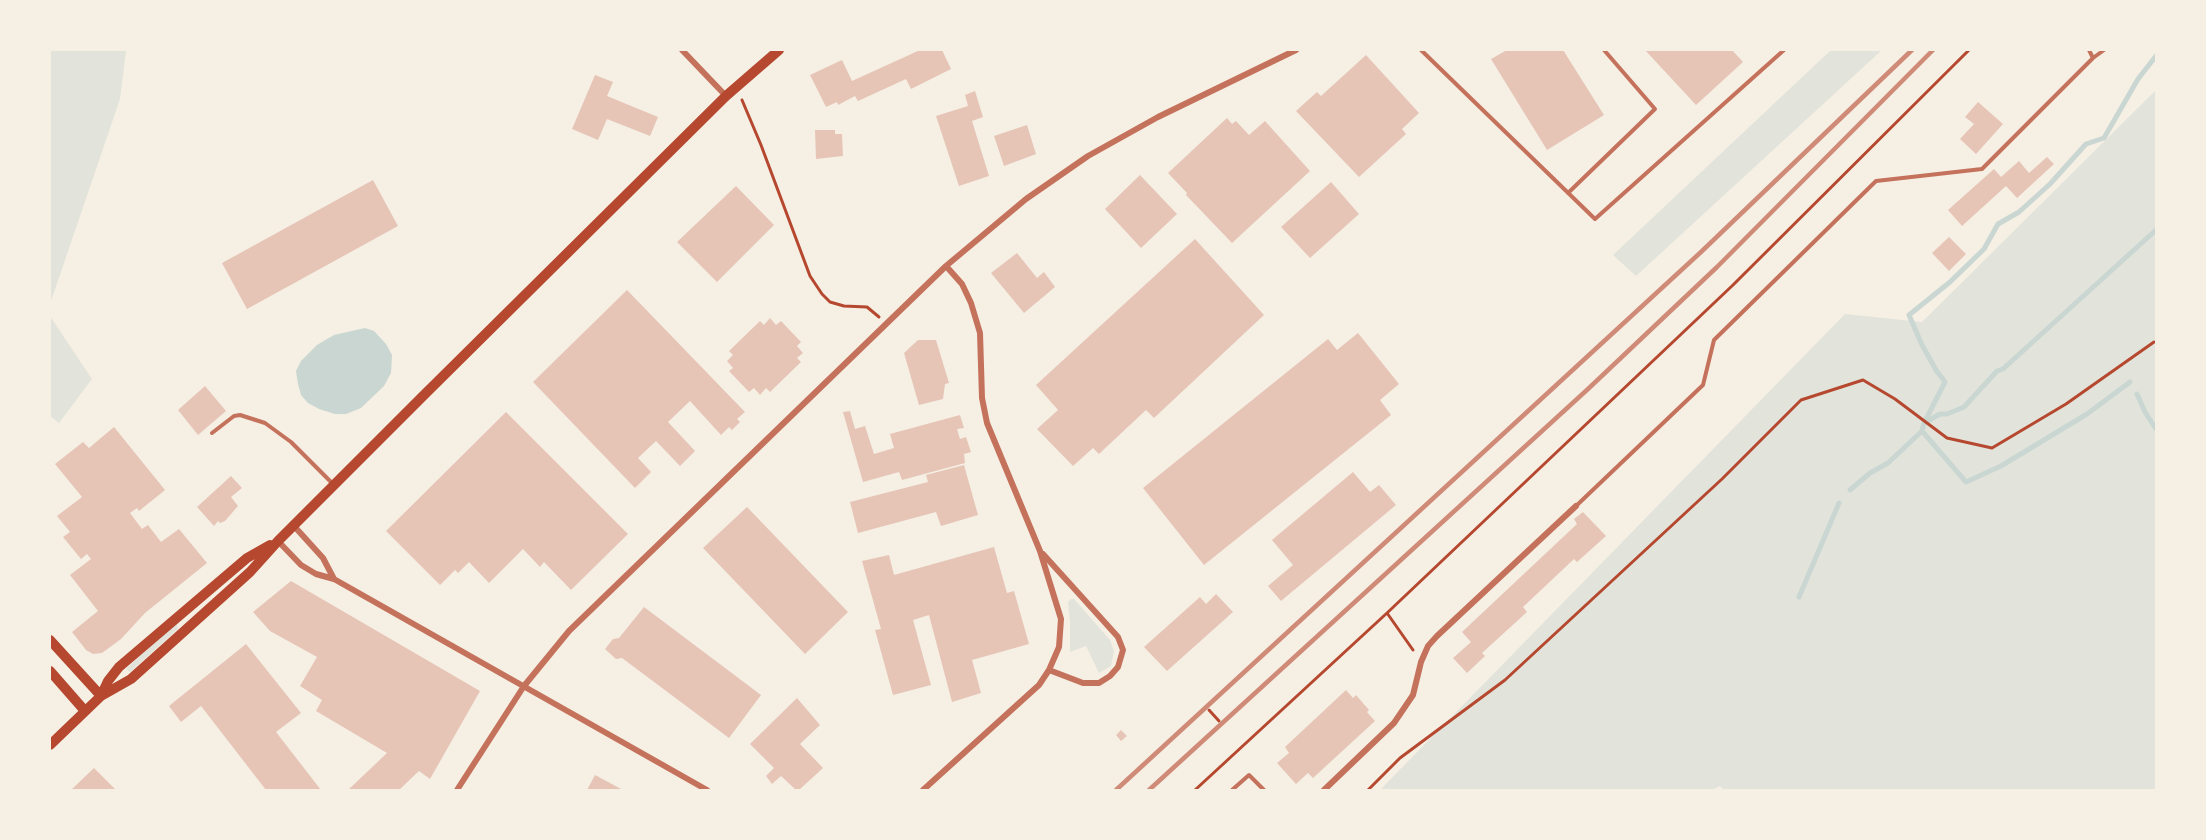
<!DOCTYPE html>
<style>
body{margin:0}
#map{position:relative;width:2206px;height:840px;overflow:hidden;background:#f6efe4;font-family:Spectral,serif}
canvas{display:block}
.frame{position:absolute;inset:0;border:51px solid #f6efe4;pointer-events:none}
</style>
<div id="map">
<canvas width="2206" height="840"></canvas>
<div class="frame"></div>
</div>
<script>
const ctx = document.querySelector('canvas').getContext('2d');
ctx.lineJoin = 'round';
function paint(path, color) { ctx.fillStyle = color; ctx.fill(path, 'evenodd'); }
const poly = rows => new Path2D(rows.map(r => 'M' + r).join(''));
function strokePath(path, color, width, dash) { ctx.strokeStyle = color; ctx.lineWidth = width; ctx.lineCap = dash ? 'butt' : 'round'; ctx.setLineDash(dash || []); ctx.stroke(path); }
paint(poly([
 [50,50,126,50,120,99,50,304],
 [1831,50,1882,50,1636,276,1613,255],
 [2156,90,2156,790,1724,790,1720,786,1712,790,1380,790,1845,314,1922,322],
 [50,316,92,379,59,423,50,416],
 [1071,599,1074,599,1110,640,1114,651,1111,666,1099,673,1086,646,1070,652,1070,622,1068,602],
 [173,624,177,624,178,629,130,672,126,669]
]), '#e2e4dc');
paint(poly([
 [365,328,374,331,386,344,392,355,391,373,384,386,361,408,346,414,335,414,319,409,308,403,301,395,298,384,296,371,301,361,317,345,334,335]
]), '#c9d6d2');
strokePath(poly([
 [2137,394,2145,412,2156,429],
 [1924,423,1945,382,1936,370,1922,345,1909,315,1950,282,1984,249,1998,224,2019,212,2050,184,2086,144,2104,138,2138,79,2156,56],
 [1922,431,1966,482,2001,466,2087,414,2130,382],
 [1850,490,1870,473,1888,463,1922,431,1924,423,1940,414,1947,414,1964,407,1997,371,2003,369,2156,230],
 [1799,597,1839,503]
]), '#c9d6d2', 5);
paint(poly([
 [920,50,942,50,951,69,911,89,906,79,858,101,855,96,838,105,837,102,826,107,810,75,842,60,852,81],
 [1507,50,1563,50,1604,115,1547,150,1491,59],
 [1645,50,1732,50,1743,62,1696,105],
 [1366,55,1419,113,1402,129,1406,134,1359,177,1296,111,1317,92,1321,96],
 [595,75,613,82,607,96,658,117,650,136,607,119,598,140,572,129],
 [975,91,983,117,972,121,989,176,959,186,936,116,968,106,965,95],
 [1978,102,2003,124,1976,154,1960,139,1974,124,1965,117],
 [1227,118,1232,124,1236,121,1249,135,1265,121,1310,171,1232,243,1186,195,1187,193,1168,173],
 [1027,125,1036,154,1004,166,994,136],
 [815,130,835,130,835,134,842,134,843,156,816,159],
 [2047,157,2054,164,2017,198,2006,186,1962,226,1948,210,1994,169,2001,177,2019,161,2029,173],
 [1140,175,1177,214,1141,248,1105,209],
 [373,180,398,226,247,309,222,263],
 [1331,182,1359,214,1310,258,1281,227],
 [736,186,774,225,717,282,677,242],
 [1949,237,1966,254,1949,271,1932,253],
 [1195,239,1264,315,1154,418,1146,410,1099,454,1093,448,1073,466,1037,429,1058,410,1036,385],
 [1017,253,1037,278,1044,272,1055,287,1024,313,991,273],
 [627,290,745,412,737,419,740,422,732,430,729,427,721,435,690,401,668,422,695,451,680,466,656,441,638,458,651,472,635,488,533,382],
 [770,318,776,325,781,321,801,342,797,346,803,353,797,358,801,362,770,392,766,388,760,395,754,388,749,392,729,371,733,368,727,361,733,355,729,351,760,321,764,325],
 [1358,333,1399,384,1380,400,1391,415,1204,565,1143,488,1328,339,1337,350],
 [918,340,936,340,949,383,945,384,943,399,919,405,904,353],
 [205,386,226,411,198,435,178,410],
 [850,411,855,429,865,426,874,454,894,448,890,434,960,415,964,428,957,429,960,439,966,437,971,452,964,454,965,463,902,480,899,472,863,482,843,412],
 [506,412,628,534,571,590,544,562,540,567,523,549,489,583,469,562,458,573,455,570,440,585,386,531],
 [114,427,165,490,139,511,137,508,130,513,142,529,148,525,161,542,179,529,207,563,145,613,121,639,102,653,93,654,86,650,72,632,98,611,70,575,91,559,87,554,81,559,63,537,70,532,57,516,82,497,55,464,83,442,89,448],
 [964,465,978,515,941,526,936,512,858,533,850,502,928,482,926,475],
 [1353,472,1370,492,1379,485,1396,505,1281,601,1268,586,1293,565,1272,540],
 [231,476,242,488,231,497,238,506,225,521,220,523,218,521,214,526,197,507],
 [747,507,848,612,805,654,703,548],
 [1583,512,1606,536,1577,562,1574,559,1523,607,1527,612,1482,653,1485,656,1467,673,1453,658,1471,642,1462,632,1577,524,1574,519],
 [994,547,1007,593,1014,591,1029,644,972,660,981,693,952,702,929,615,913,620,931,685,893,695,875,630,881,629,862,561,889,555,894,575],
 [291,581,480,691,430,779,419,771,399,790,348,790,387,753,316,711,322,700,300,686,317,657,270,631,253,612],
 [1216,594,1233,612,1167,671,1144,647,1200,597,1206,604],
 [644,607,761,695,729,738,622,658,616,659,605,649,613,639,619,638],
 [246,644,301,713,276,732,321,790,266,790,201,706,181,722,169,706],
 [1346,690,1353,698,1356,695,1369,710,1367,712,1375,721,1313,778,1308,773,1296,784,1277,763,1289,753,1285,747],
 [797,698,820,725,800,744,823,768,799,790,796,790,781,776,772,784,766,776,774,768,750,744],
 [1121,730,1127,736,1121,741,1116,735],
 [94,768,116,790,71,790],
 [595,775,623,790,587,790]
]), '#e6c5b7');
strokePath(poly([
 [742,100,761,145,810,276,822,294,830,302,844,306,867,307,879,317],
 [1387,613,1413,650],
 [1209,710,1219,721],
 [1195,790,1387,613,1733,285,1969,50],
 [1368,790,1400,758,1505,680,1722,479,1801,400,1863,380,1895,399,1947,438,1992,448,2066,404,2154,342]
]), '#b5482f', 3);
strokePath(poly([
 [1421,50,1595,219,1784,50],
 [2093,58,2104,50],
 [1568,193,1655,109,1604,50],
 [212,433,234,416,240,415,265,423,291,442,334,485],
 [1576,506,1703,385,1714,340,1876,181,1982,169,2093,58,2089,50],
 [1232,790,1249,775,1264,790]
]), '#c5725c', 4);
strokePath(poly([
 [682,50,726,96],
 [294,526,323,558,334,579],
 [278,541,301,565,316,574,334,579,707,790],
 [1043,554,1118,637,1123,650,1118,667,1110,676,1099,683,1083,683,1049,670],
 [457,790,524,686,569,631,946,266,1026,199,1088,156,1158,117,1296,50],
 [923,790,1039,685,1049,670,1059,647,1061,619,1040,551,987,423,982,398,980,333,971,303,962,284,946,266],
 [1324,790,1394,723,1413,695,1421,662,1428,646,1437,636,1576,506]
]), '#c5725c', 6);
strokePath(poly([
 [50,640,101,696],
 [50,671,85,711],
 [101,696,108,681,119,667,247,558,270,545],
 [50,745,101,696,131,679,250,572,278,541,425,394,726,96,779,50]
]), '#b5482f', 10);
strokePath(poly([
 [1116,790,1701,252,1912,50],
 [1149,790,1588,389,1717,267,1933,50]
]), '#cf8b77', 4.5);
</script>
